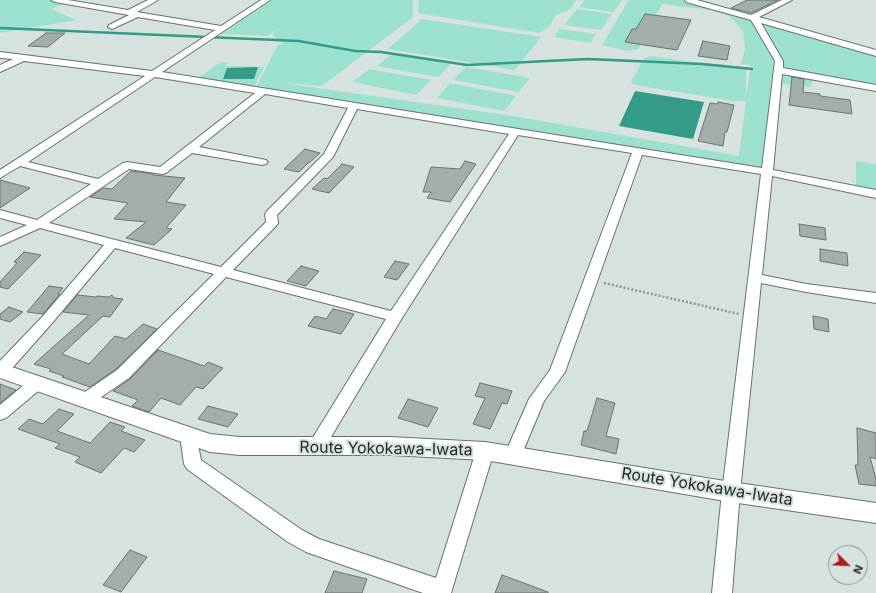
<!DOCTYPE html>
<style>
body{margin:0}
#map{position:relative;width:876px;height:593px;overflow:hidden;background:#d5e2de;font-family:Inter,sans-serif}
canvas{display:block}
.north{position:absolute;left:828px;top:545px;width:40px;height:40px;box-sizing:border-box;background:#d5e2de;border:1px solid #8f9896;border-radius:50%;rotate:114deg;font-size:11px;font-weight:700;line-height:16px;text-align:center;color:#252a29}
.north::after{content:'';display:block;margin:auto;width:14px;height:18px;background:#ad1c1c;clip-path:polygon(50% 0,100% 100%,50% 72%,0 100%)}
</style>
<div id="map">
<canvas width="876" height="593"></canvas>
<div class="north">N</div>
</div>
<script>
const ctx = document.querySelector('canvas').getContext('2d');
ctx.lineJoin = 'round';
function paint(path, color) { ctx.fillStyle = color; ctx.fill(path, 'evenodd'); }
const poly = rows => new Path2D(rows.map(r => 'M' + r).join(''));
function strokePath(path, color, width, dash) { ctx.strokeStyle = color; ctx.lineWidth = width; ctx.lineCap = dash ? 'butt' : 'round'; ctx.setLineDash(dash || []); ctx.stroke(path); }
function write(font, color, halo, rows, align = 'center') {
  ctx.font = font + ' Inter,sans-serif'; ctx.lineWidth = 4; ctx.setLineDash([]); ctx.textBaseline = 'middle'; ctx.strokeStyle = halo; ctx.fillStyle = color; for (const [text, x, y, turn = 0] of rows) {
    ctx.save(); ctx.translate(x, y); ctx.rotate((+turn || 0) * Math.PI / 180); ctx.textAlign = isNaN(turn) ? turn : align; if (halo) ctx.strokeText(text, 0, 0); ctx.fillText(text, 0, 0); ctx.restore();
  }
}
paint(poly([
 [0,0,55,0,68,2,51,9,76,20,0,33],
 [272,0,413,0,413,17,322,86,282,83,513,116,739,156,746,101,733,101,635,85,631,82,644,58,651,56,746,70,746,96,751,65,741,64,745,48,743,31,730,16,710,10,662,4,638,49,627,51,602,45,629,0,688,0,876,53,876,84,874,86,814,77,810,87,779,83,768,170,255,89,278,45,284,45,272,35,279,28,267,36,221,34],
 [419,0,576,0,571,9,556,15,549,27,539,33,418,13],
 [585,0,622,0,614,12,579,7],
 [577,9,612,14,601,30,564,25],
 [422,19,541,37,515,70,388,49],
 [559,29,596,34,590,43,554,37],
 [392,54,451,64,438,77,377,66],
 [221,62,228,62,226,66,264,67,254,87,198,78],
 [466,67,530,78,519,92,453,80],
 [369,69,431,80,416,95,353,82],
 [450,83,516,96,504,111,437,98],
 [856,161,876,164,876,193,856,189]
]), '#9ce1d0');
paint(poly([
 [258,67,254,79,223,79,227,68],
 [635,91,704,102,693,139,619,126]
]), '#339b87');
strokePath(poly([
 [0,28,299,41,355,51,381,52,467,65,588,59,702,64,752,69]
]), '#339b87', 2.5);
const building = poly([
 [747,0,778,0,751,13,731,8,747,0],
 [645,14,691,20,677,50,625,42,632,29,636,29,645,14],
 [46,33,65,33,48,47,28,46,46,33],
 [703,41,730,46,727,60,698,56,703,41],
 [792,77,804,79,803,92,820,94,820,96,850,100,852,114,789,105,792,77],
 [718,102,734,105,727,132,725,132,723,146,698,141,710,103,717,104,718,102],
 [305,149,320,153,309,163,308,163,299,172,284,169,305,149],
 [465,161,476,164,450,202,427,198,431,192,423,192,431,167,460,169,465,161],
 [342,164,354,167,329,193,312,189,324,178,327,179,342,164],
 [131,171,154,174,153,175,185,178,166,202,186,205,166,228,172,229,154,245,126,238,146,222,114,219,128,203,90,197,104,188,112,189,131,171],
 [0,180,30,188,0,208,0,180],
 [799,224,825,228,826,240,800,236,799,224],
 [820,249,847,253,848,266,820,261,820,249],
 [24,252,41,255,8,289,0,287,0,282,17,263,14,262,24,252],
 [395,261,409,264,397,280,384,277,395,261],
 [301,266,319,271,306,286,287,281,301,266],
 [49,286,63,288,58,294,60,294,43,314,27,312,49,286],
 [77,295,96,297,97,296,109,297,112,295,114,298,123,299,110,317,103,316,62,354,89,364,115,336,126,339,143,324,157,329,116,369,90,387,62,377,64,376,49,371,51,369,34,364,89,315,63,312,77,295],
 [9,307,23,312,10,322,0,319,0,314,9,307],
 [333,309,354,314,341,334,308,326,315,316,326,319,333,309],
 [813,316,828,319,829,332,814,329,813,316],
 [158,350,204,366,208,362,223,368,203,389,196,387,180,405,161,398,149,412,132,406,138,400,113,391,130,379,158,350],
 [480,383,512,391,507,404,502,403,490,429,473,424,485,398,475,396,480,383],
 [0,384,16,390,0,403,0,384],
 [597,398,615,403,606,436,619,439,616,454,581,445,584,431,587,431,597,398],
 [408,399,438,408,428,427,398,418,408,399],
 [208,406,238,414,228,427,198,419,208,406],
 [59,409,74,414,57,431,90,443,110,422,125,427,121,431,145,440,134,452,124,448,101,473,75,462,80,457,55,448,60,444,18,429,29,419,43,424,59,409],
 [857,428,876,433,876,459,870,457,876,479,876,486,859,484,855,465,858,465,857,428],
 [130,550,147,557,121,592,103,585,130,550],
 [334,571,367,579,362,593,325,593,334,571],
 [502,575,548,592,548,593,495,593,502,575]
]);
paint(building, '#a2aeab');
strokePath(building, '#687470', 1);
const minor = poly([
 [51,0,68,0,128,10,148,0,158,0,137,12,221,26,261,0,270,0,162,72,762,168,775,61,751,20,686,2,685,0,697,0,751,15,782,0,792,0,759,17,876,50,876,56,761,23,783,61,783,68,876,85,876,91,782,74,773,170,876,190,876,198,772,176,762,275,806,284,876,293,876,303,806,292,761,283,740,492,732,593,712,593,722,492,761,174,642,155,565,372,544,401,519,461,513,463,507,461,504,456,529,399,550,370,632,153,518,135,402,318,322,452,316,454,310,452,307,447,386,319,226,277,129,378,91,404,85,406,79,404,77,400,79,396,117,370,214,274,115,248,53,322,7,374,0,375,0,361,43,316,104,245,40,228,0,246,0,237,27,225,0,218,0,210,37,220,91,184,20,166,0,178,0,170,145,76,24,61,0,72,0,65,13,59,0,58,0,52,152,71,215,30,138,17,112,29,108,27,109,25,129,15,55,2,51,0],
 [155,77,255,93,160,167,127,162,123,163,98,179,28,162,155,77],
 [265,94,348,108,324,154,267,211,265,214,266,222,221,267,49,223,129,169,162,174,166,173,192,153,262,165,266,164,268,162,266,160,199,147,265,94],
 [357,109,509,134,391,311,233,270,276,226,278,223,277,215,333,157,357,109],
 [37,377,43,379,45,383,43,387,6,418,0,420,0,405,31,379,37,377],
 [188,428,194,430,196,435,201,460,302,530,319,539,436,578,476,451,479,446,485,444,491,446,494,451,451,593,423,593,306,552,288,542,187,469,184,464,180,435,182,430,188,428]
]);
const major = poly([
 [0,363,210,434,240,437,390,437,485,442,731,482,876,503,876,523,731,502,485,460,390,455,240,455,210,452,0,378,0,363]
]);
strokePath(minor, '#67726f', 2);
strokePath(major, '#67726f', 2);
strokePath(poly([
 [604,283,739,314]
]), '#8f9896', 2.5, [2, 2]);
paint(minor, '#fff');
paint(major, '#fff');
write('16px', '#252a29', '#d5e2de', [
 ["Route Yokokawa-Iwata",386,449,1],
 ["Route Yokokawa-Iwata",707,487,9]
]);
</script>
